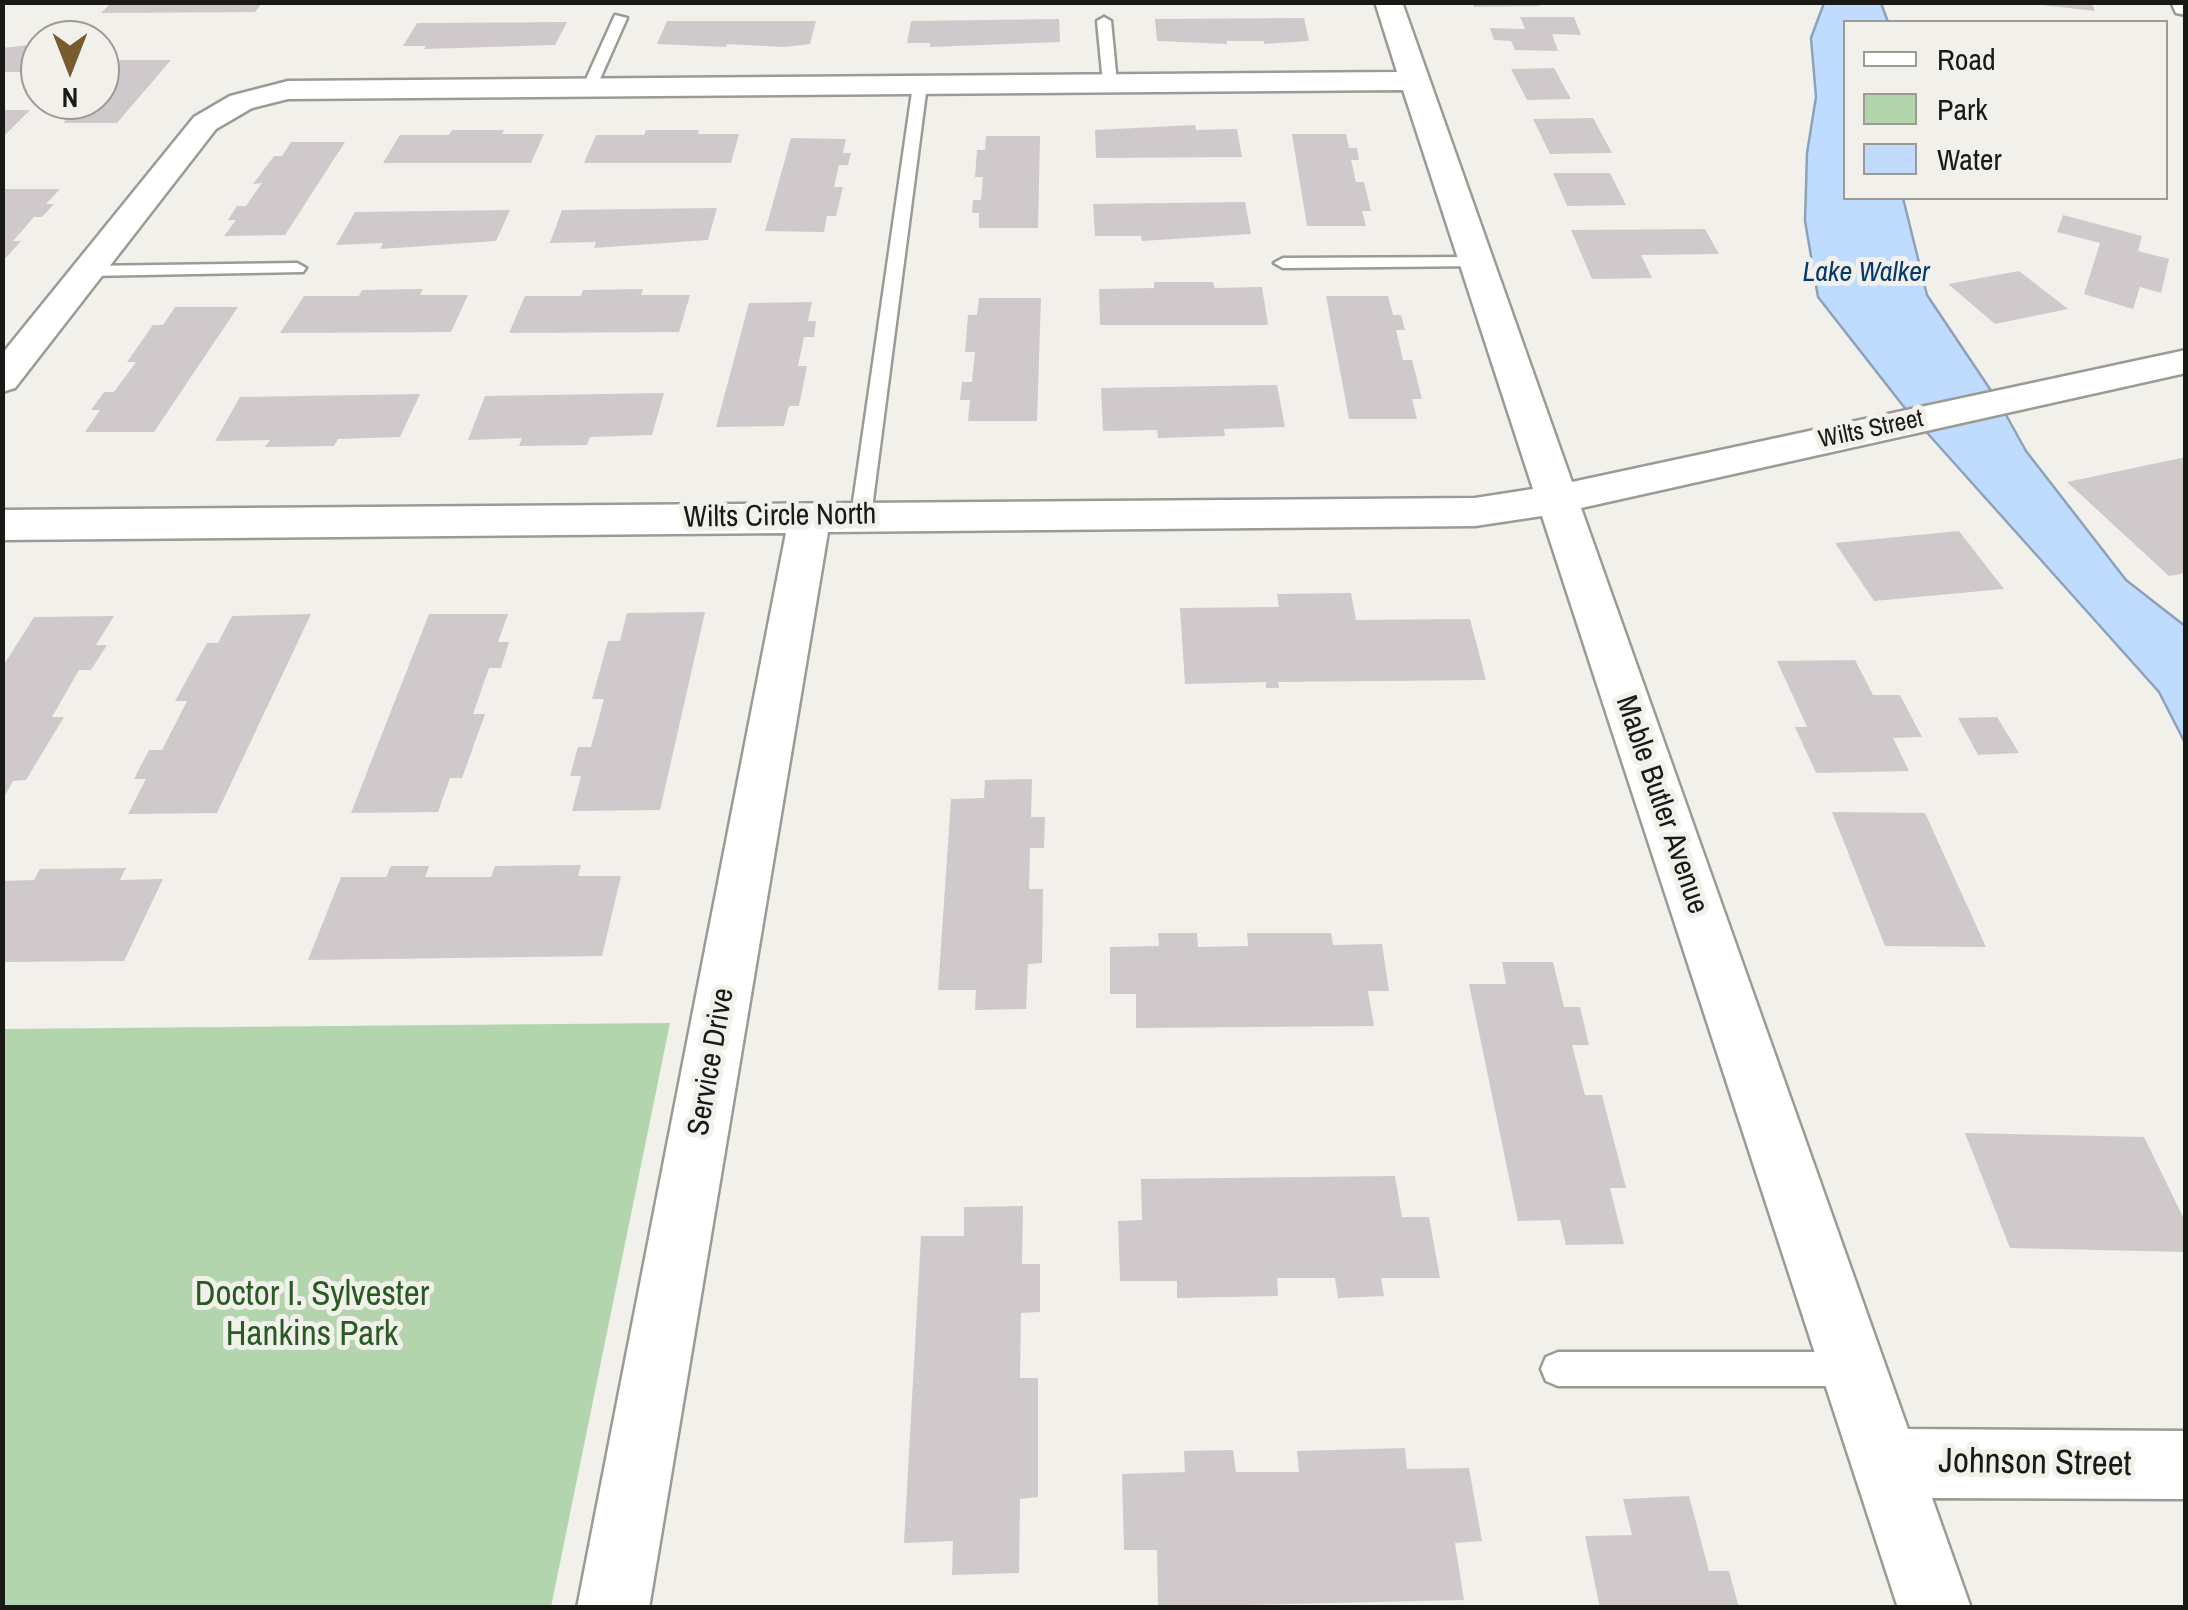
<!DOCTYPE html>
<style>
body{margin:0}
#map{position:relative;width:2188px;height:1610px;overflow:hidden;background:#f2f0ea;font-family:"Archivo Narrow",sans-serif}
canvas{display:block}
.frame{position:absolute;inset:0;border:5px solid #191916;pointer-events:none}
.legend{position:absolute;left:1843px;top:20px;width:325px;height:180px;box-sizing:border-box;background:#f2f0ea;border:2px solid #9b9a95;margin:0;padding:12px 18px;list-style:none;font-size:30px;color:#191916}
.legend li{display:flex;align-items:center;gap:20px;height:50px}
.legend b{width:50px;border:2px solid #9b9a95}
.north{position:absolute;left:20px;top:20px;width:100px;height:100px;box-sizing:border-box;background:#f2f0ea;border:2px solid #9b9a95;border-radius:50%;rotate:180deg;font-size:28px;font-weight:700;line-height:40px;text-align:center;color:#191916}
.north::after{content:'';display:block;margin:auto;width:35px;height:45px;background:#785c2f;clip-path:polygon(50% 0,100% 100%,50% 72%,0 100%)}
</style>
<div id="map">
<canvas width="2188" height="1610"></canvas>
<div class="frame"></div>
<ul class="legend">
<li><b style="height:12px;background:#fff"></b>Road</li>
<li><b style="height:28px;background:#b3d5ae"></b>Park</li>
<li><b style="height:28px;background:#bfdcff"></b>Water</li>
</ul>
<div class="north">N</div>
</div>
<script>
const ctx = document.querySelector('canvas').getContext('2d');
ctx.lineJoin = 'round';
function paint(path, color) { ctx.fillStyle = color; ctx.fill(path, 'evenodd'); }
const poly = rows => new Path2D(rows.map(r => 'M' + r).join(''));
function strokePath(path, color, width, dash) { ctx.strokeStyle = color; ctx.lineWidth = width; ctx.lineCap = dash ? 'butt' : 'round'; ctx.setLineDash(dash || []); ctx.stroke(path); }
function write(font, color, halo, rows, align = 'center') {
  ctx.font = font + ' "Archivo Narrow",sans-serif'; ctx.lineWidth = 10; ctx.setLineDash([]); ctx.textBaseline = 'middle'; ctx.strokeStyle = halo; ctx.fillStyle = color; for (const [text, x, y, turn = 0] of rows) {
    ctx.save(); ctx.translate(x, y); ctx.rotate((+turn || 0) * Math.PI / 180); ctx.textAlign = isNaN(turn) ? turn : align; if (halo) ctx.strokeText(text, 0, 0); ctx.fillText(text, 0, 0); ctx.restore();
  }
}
paint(poly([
 [670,1023,551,1607,3,1607,3,1029]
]), '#b3d5ae');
const water = poly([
 [1824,3,1881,3,1888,22,1846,22,1846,198,1903,198,1927,295,2000,404,2026,451,2126,580,2185,626,2185,743,2159,692,1904,407,1818,297,1805,221,1807,153,1816,97,1811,38,1824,3]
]);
paint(water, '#bfdcff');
strokePath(water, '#8da2b9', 2.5);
paint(poly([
 [112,2,263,2,255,12,101,13],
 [1472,2,1539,2,1541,6,1474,7],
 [2042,2,2091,2,2095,11,2042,5],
 [1520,17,1574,17,1581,35,1552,34,1558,51,1515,50,1511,41,1494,40,1490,28,1525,29],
 [1304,18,1309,41,1264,44,1264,41,1227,41,1227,44,1157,41,1155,19],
 [1059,19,1060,42,930,47,930,43,907,43,911,21],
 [667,21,816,21,810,44,784,47,727,44,726,47,657,44],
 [567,22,555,45,424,49,426,46,403,46,417,23],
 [40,44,40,72,2,72,2,48],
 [120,60,171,60,117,123,63,123,84,100,100,100,100,82],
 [1554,68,1571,99,1527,100,1511,69],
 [2,110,30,110,2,138],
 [1593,118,1612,153,1550,154,1533,119],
 [1195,125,1196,130,1237,129,1242,157,1096,158,1095,130],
 [452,130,504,130,502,134,544,134,531,163,383,163,400,135,449,135],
 [646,130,699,130,698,134,739,134,731,163,584,163,596,135,644,135],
 [1292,134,1346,134,1349,148,1357,148,1359,160,1351,160,1356,182,1364,182,1371,211,1362,211,1366,226,1307,226],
 [986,136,1040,136,1038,228,979,228,979,213,972,213,973,200,981,200,983,177,975,177,977,150,985,150],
 [791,138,846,139,843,153,851,153,848,165,839,165,834,187,843,187,836,216,827,216,824,232,765,231],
 [291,142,345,142,285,235,224,236,236,220,228,220,237,206,246,206,262,183,253,184,274,156,282,156],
 [1553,173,1610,173,1626,205,1567,206],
 [2,189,60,189,46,204,54,204,42,217,34,217,13,241,21,241,2,262],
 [1245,202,1251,234,1142,241,1141,236,1095,236,1093,204],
 [717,208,708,240,594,248,596,242,550,243,562,210],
 [510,210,496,241,380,249,383,243,336,245,355,212],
 [2063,215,2142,236,2138,251,2169,259,2161,293,2140,287,2133,309,2084,294,2100,243,2057,232],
 [1705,229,1719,254,1641,255,1652,278,1592,279,1571,230],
 [2019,271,2068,309,1995,324,1948,284],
 [1154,282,1213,282,1215,288,1262,287,1268,325,1100,325,1099,289,1154,288],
 [423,289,420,295,468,295,451,332,280,333,304,296,359,296,362,290],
 [643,289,641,295,690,295,679,332,509,333,525,296,581,296,583,290],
 [1326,296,1388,296,1393,315,1401,315,1405,330,1396,330,1403,360,1412,360,1422,399,1412,399,1417,419,1349,419],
 [979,298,1041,298,1037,421,968,421,970,400,960,400,962,382,972,382,975,352,965,352,968,315,977,315],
 [812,302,808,321,816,321,814,337,804,337,798,366,807,366,799,406,789,406,784,426,716,427,749,303],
 [175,307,238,307,154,432,85,432,100,410,91,410,104,392,114,392,136,362,127,362,153,325,163,325],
 [1277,385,1285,427,1224,429,1225,436,1158,438,1157,430,1103,431,1101,388],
 [664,393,652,435,590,437,587,445,519,446,522,438,468,440,485,396],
 [420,394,400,437,338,439,334,446,265,447,270,440,215,441,240,397],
 [2186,457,2186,573,2169,576,2067,482],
 [1959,531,2004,589,1874,601,1835,543],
 [1351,593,1356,620,1470,619,1486,680,1278,682,1279,688,1266,688,1266,682,1185,684,1180,608,1279,607,1277,594],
 [705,612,660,810,572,811,581,776,570,776,578,747,591,747,604,699,592,699,608,641,620,641,627,613],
 [311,614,217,813,128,814,146,779,134,779,149,750,162,750,187,701,175,701,207,643,218,643,232,616],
 [429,614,508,614,498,642,509,642,501,668,489,668,473,714,485,714,462,778,450,778,438,812,351,813],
 [114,616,96,645,107,645,91,670,79,670,52,717,64,717,26,780,13,781,3,799,3,666,34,617],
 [1855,660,1873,695,1900,695,1922,737,1893,738,1909,771,1816,773,1795,727,1807,727,1777,661],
 [1997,717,2019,753,1978,755,1958,718],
 [1032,779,1031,817,1045,817,1044,848,1030,848,1029,889,1043,889,1042,963,1028,964,1026,1009,975,1010,976,990,938,990,951,799,984,798,985,780],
 [1832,812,1925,813,1986,947,1885,946],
 [581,865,578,876,621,876,602,956,308,960,341,877,386,877,391,866,429,866,425,877,491,877,495,866],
 [126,868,120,880,163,879,124,961,2,962,2,881,34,880,40,869],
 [1158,933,1197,933,1198,947,1248,946,1247,933,1331,933,1333,945,1382,944,1389,991,1368,991,1374,1026,1136,1028,1136,994,1110,994,1110,947,1159,946],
 [1502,962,1553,962,1564,1007,1580,1007,1589,1045,1572,1045,1585,1095,1602,1095,1626,1188,1610,1188,1624,1244,1566,1245,1560,1220,1518,1221,1469,984,1506,984],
 [1965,1133,2144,1137,2186,1223,2186,1252,2010,1248],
 [1395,1176,1402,1217,1429,1217,1440,1278,1381,1278,1384,1296,1338,1298,1335,1278,1277,1278,1278,1296,1177,1298,1177,1281,1120,1281,1118,1221,1142,1220,1141,1179],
 [1023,1206,1022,1264,1040,1264,1040,1312,1021,1313,1020,1378,1038,1378,1038,1497,1020,1499,1019,1573,952,1575,953,1541,904,1543,921,1236,964,1236,964,1207],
 [1405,1448,1407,1469,1469,1468,1482,1541,1455,1543,1464,1600,1158,1607,1157,1550,1124,1550,1122,1474,1185,1472,1184,1451,1233,1450,1236,1472,1299,1472,1297,1451],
 [1689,1496,1709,1571,1729,1571,1739,1608,1600,1608,1585,1536,1632,1535,1623,1499]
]), '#d0c9cc');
const service = poly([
 [615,15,627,18,596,88,584,91,582,88,615,15],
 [1104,17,1111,21,1117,83,1110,87,1103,83,1097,21,1104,17],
 [920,81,927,85,871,516,861,523,851,516,913,85,920,81],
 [1475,257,1484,262,1481,266,1283,268,1274,263,1283,258,1475,257],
 [297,263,306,268,303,272,88,276,79,271,88,266,297,263],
 [1558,1352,1853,1352,1865,1357,1870,1369,1865,1381,1853,1386,1558,1386,1546,1381,1541,1369,1546,1357,1558,1352]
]);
const minor = poly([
 [1375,2,1402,2,1572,482,2186,350,2186,373,1581,508,1908,1429,2186,1431,2186,1499,1932,1498,1971,1608,1898,1608,1542,516,1475,526,828,532,649,1608,577,1608,786,533,2,540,2,510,1475,498,1533,489,1403,90,288,99,252,108,216,129,15,388,2,392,2,354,194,117,230,96,288,81,1397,72,1375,2],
 [2171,2,2186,2,2186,15,2176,13,2171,2]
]);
strokePath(service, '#9b9a94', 5);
strokePath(minor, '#9b9a94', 5);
paint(service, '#fff');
paint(minor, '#fff');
write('25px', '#191916', '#f2f0ea', [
 ["Wilts Street",1871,430,-12]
]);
write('italic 28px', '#03396c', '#f2f0ea', [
 ["Lake Walker",1866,273]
]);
write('30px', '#191916', '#f2f0ea', [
 ["Wilts Circle North",780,517,-1],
 ["Mable Butler Avenue",1661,805,71],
 ["Service Drive",712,1062,-80]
]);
write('35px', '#285a22', '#f2f0ea', [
 ["Doctor I. Sylvester",312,1296],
 ["Hankins Park",312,1336]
]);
write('35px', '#191916', '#f2f0ea', [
 ["Johnson Street",2035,1464,1]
]);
</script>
